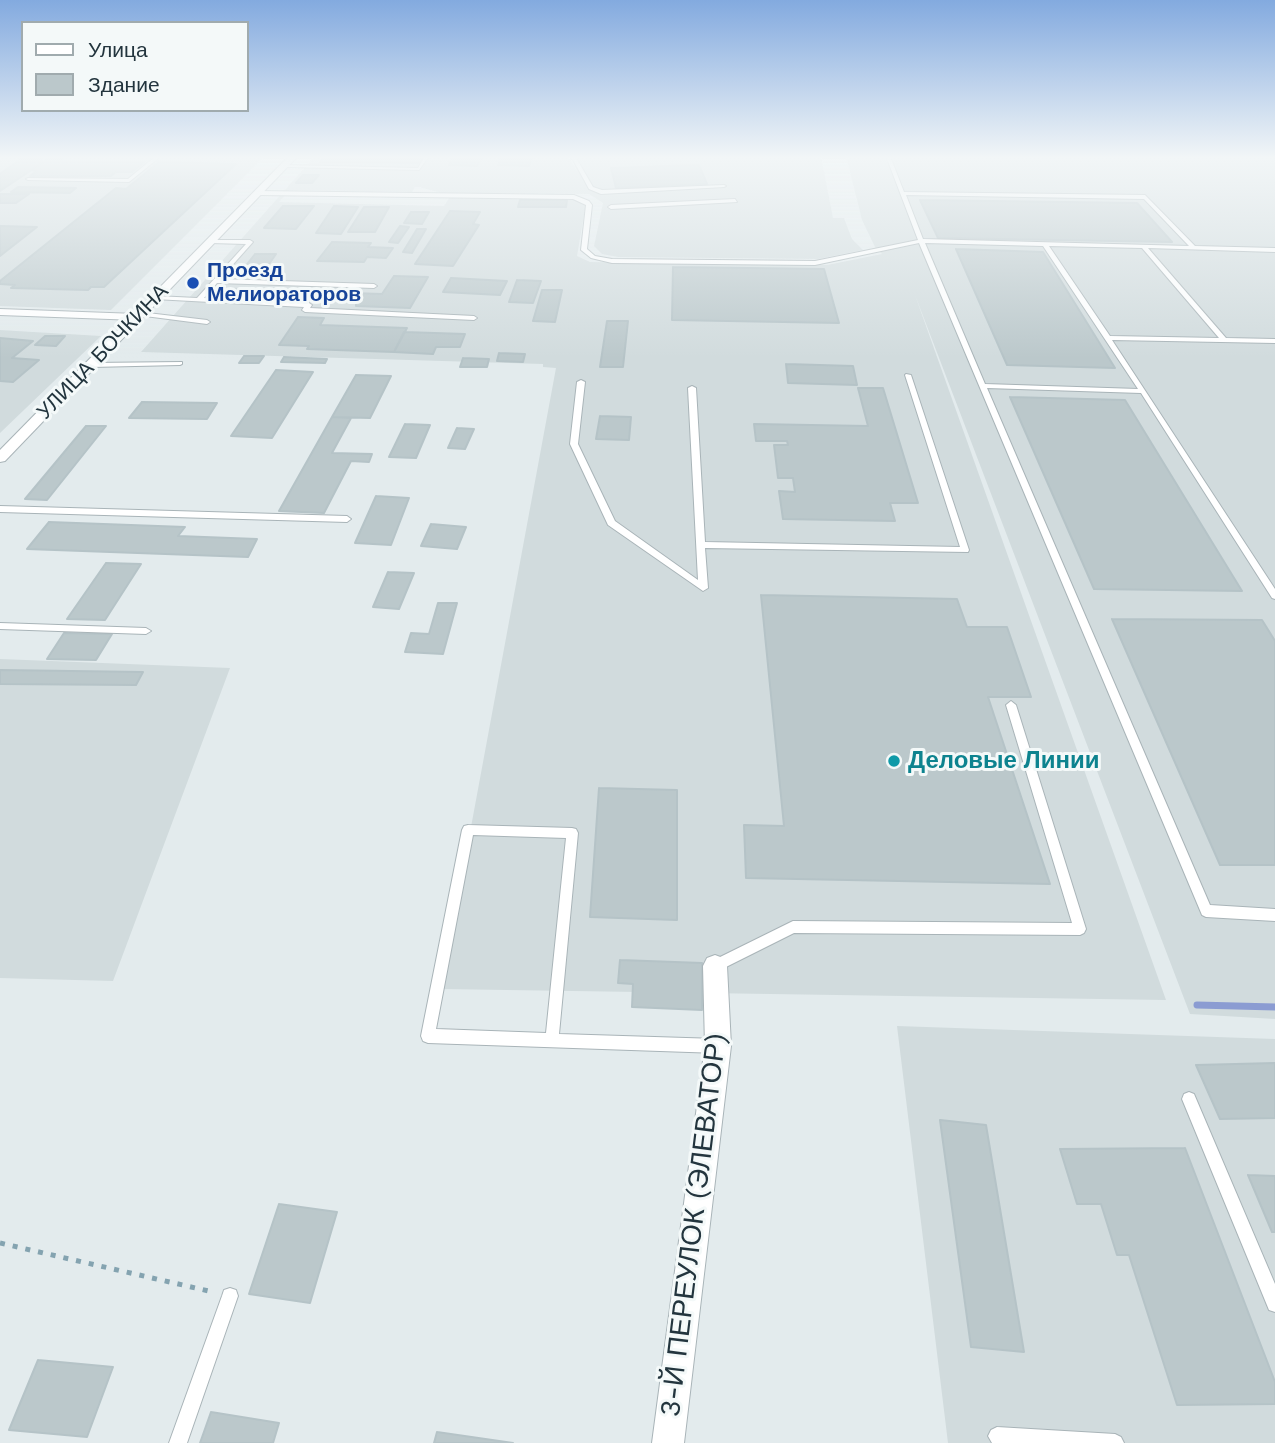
<!DOCTYPE html>
<meta charset="utf-8">
<style>
body{margin:0}
#map{position:relative;width:1275px;height:1443px;overflow:hidden;background:#e3ebed;font-family:"Work Sans",sans-serif}
canvas{display:block}
.legend{position:absolute;left:21px;top:21px;width:228px;height:91px;box-sizing:border-box;background:#f4f9f9;border:2px solid #a0abae;margin:0;padding:9px 12px;list-style:none;font-size:21px;color:#23353e}
.legend li{display:flex;align-items:center;gap:14px;height:35px}
.legend b{width:35px;border:2px solid #a0abae}
</style>
<div id="map">
<canvas width="1275" height="1443"></canvas>
<ul class="legend">
<li><b style="height:9px;background:#fff"></b>Улица</li>
<li><b style="height:19px;background:#bbc8cb"></b>Здание</li>
</ul>
</div>
<script>
const ctx = document.querySelector('canvas').getContext('2d');
ctx.lineJoin = 'round';
function paint(path, color) { ctx.fillStyle = color; ctx.fill(path, 'evenodd'); }
const poly = rows => new Path2D(rows.map(r => 'M' + r).join(''));
function strokePath(path, color, width, dash) { ctx.strokeStyle = color; ctx.lineWidth = width; ctx.lineCap = dash ? 'butt' : 'round'; ctx.setLineDash(dash || []); ctx.stroke(path); }
function write(font, color, halo, rows, align = 'center') {
  ctx.font = font + ' "Work Sans",sans-serif'; ctx.lineWidth = 6; ctx.setLineDash([]); ctx.textBaseline = 'middle'; ctx.strokeStyle = halo; ctx.fillStyle = color; for (const [text, x, y, turn = 0] of rows) {
    ctx.save(); ctx.translate(x, y); ctx.rotate((+turn || 0) * Math.PI / 180); ctx.textAlign = isNaN(turn) ? turn : align; if (halo) ctx.strokeText(text, 0, 0); ctx.fillText(text, 0, 0); ctx.restore();
  }
}
paint(poly([
 [0,156,265,156,111,310,0,306],
 [315,156,568,156,578,173,570,156,821,156,833,218,844,218,852,239,863,250,818,259,618,257,602,254,594,246,603,203,589,194,441,193,419,187,415,187,412,192,290,190,279,202,444,206,449,198,574,200,586,204,577,256,590,262,827,265,882,254,875,247,862,220,846,156,1275,156,1275,1019,1190,1014,915,295,1166,1000,441,989,556,368,543,367,543,364,141,352],
 [0,330,101,336,0,433],
 [0,659,230,668,113,981,0,978],
 [897,1026,1275,1039,1275,1443,948,1443]
]), '#d1dbdd');
strokePath(poly([
 [1197,1005,1275,1007]
]), '#8b9cd2', 7);
const building = poly([
 [25,156,45,156,38,161,45,161,0,191,0,174,25,156],
 [52,156,66,156,59,161,144,162,132,172,116,172,111,176,30,176,37,171,31,170,52,156],
 [325,156,424,156,419,163,320,162,325,156],
 [455,156,483,156,477,166,449,165,455,156],
 [502,157,532,157,529,166,498,165,502,157],
 [159,162,236,164,104,287,91,287,88,290,11,288,15,285,0,284,0,281,116,188,126,189,159,162],
 [699,165,707,184,616,188,611,168,699,165],
 [303,175,319,175,312,183,296,183,303,175],
 [18,187,76,188,70,193,11,192,18,187],
 [0,194,29,194,16,203,0,203,0,194],
 [520,200,567,200,566,207,518,207,520,200],
 [920,200,1137,203,1172,242,938,238,920,200],
 [283,206,314,206,296,229,264,228,283,206],
 [334,206,358,207,341,234,316,233,334,206],
 [364,207,389,207,375,232,348,232,364,207],
 [450,211,480,212,473,224,479,225,453,266,415,264,450,211],
 [411,212,429,212,422,224,404,223,411,212],
 [0,226,37,227,0,256,0,226],
 [400,226,409,227,398,243,389,242,400,226],
 [417,229,426,229,412,253,403,252,417,229],
 [332,242,371,243,368,247,393,248,386,258,367,257,364,262,317,261,332,242],
 [956,249,1043,252,1115,368,1007,365,956,249],
 [255,254,276,254,260,277,237,277,255,254],
 [673,267,824,269,839,323,672,320,673,267],
 [394,276,428,277,410,308,356,306,356,302,216,295,223,289,382,294,394,276],
 [451,278,507,281,500,295,443,292,451,278],
 [517,280,541,281,533,303,509,302,517,280],
 [542,290,562,290,555,322,533,321,542,290],
 [298,317,324,318,320,325,407,328,394,352,307,349,309,346,279,345,298,317],
 [607,321,628,321,623,367,600,367,607,321],
 [404,332,465,334,460,347,436,347,433,354,394,352,404,332],
 [45,336,65,336,56,346,35,345,45,336],
 [0,338,33,341,12,358,39,360,13,382,0,381,0,338],
 [499,353,525,354,523,362,497,361,499,353],
 [244,356,264,356,259,363,239,363,244,356],
 [284,357,327,359,325,363,281,362,284,357],
 [463,358,489,359,487,367,460,367,463,358],
 [786,364,853,366,857,385,788,383,786,364],
 [276,370,313,372,272,438,231,436,276,370],
 [356,375,391,376,370,418,332,417,356,375],
 [858,388,883,388,918,503,890,503,895,521,783,519,779,491,795,492,793,478,778,478,774,445,788,445,787,441,756,441,754,424,868,426,858,388],
 [1010,397,1125,400,1242,591,1094,589,1010,397],
 [142,402,217,403,207,419,129,418,142,402],
 [600,416,631,417,629,440,596,439,600,416],
 [332,417,351,418,332,453,372,454,369,462,351,461,324,513,279,511,332,417],
 [405,424,430,425,416,458,389,457,405,424],
 [86,426,106,426,47,500,25,499,86,426],
 [457,428,474,429,465,449,448,448,457,428],
 [376,496,409,498,391,545,355,543,376,496],
 [49,522,185,527,178,536,257,539,248,557,27,549,49,522],
 [431,524,466,527,457,549,421,546,431,524],
 [106,563,141,564,105,620,67,619,106,563],
 [388,572,414,573,399,609,373,607,388,572],
 [761,595,957,599,967,627,1007,627,1031,697,988,697,1050,884,746,878,744,825,784,826,761,595],
 [438,603,457,603,443,654,405,652,411,633,429,634,438,603],
 [1112,619,1262,620,1275,641,1275,865,1220,865,1112,619],
 [64,633,112,634,96,660,47,659,64,633],
 [0,670,143,672,136,685,0,684,0,670],
 [599,788,677,790,677,920,590,917,599,788],
 [620,960,702,963,702,1010,632,1007,633,984,618,983,620,960],
 [1275,1063,1275,1118,1220,1119,1196,1065,1275,1063],
 [940,1120,986,1125,1024,1352,971,1347,940,1120],
 [1185,1148,1275,1382,1275,1404,1177,1405,1129,1255,1117,1255,1101,1204,1077,1204,1060,1149,1185,1148],
 [1248,1175,1275,1176,1275,1232,1272,1232,1248,1175],
 [279,1204,337,1212,310,1303,249,1294,279,1204],
 [38,1360,113,1367,87,1437,9,1430,38,1360],
 [211,1412,279,1423,273,1443,200,1443,211,1412],
 [437,1432,513,1443,434,1443,437,1432]
]);
paint(building, '#bbc8cb');
strokePath(building, '#b5c3c7', 2);
const service = poly([
 [156,156,161,156,129,182,28,180,26,179,28,178,128,179,156,156],
 [425,156,429,156,419,170,284,167,282,166,284,165,418,168,425,156],
 [571,156,575,156,593,187,602,190,724,185,726,186,724,187,601,194,589,189,571,156],
 [886,156,890,156,904,192,1145,195,1195,246,1275,248,1275,252,1148,248,1226,338,1275,339,1275,343,1112,340,1275,589,1275,599,1272,598,1141,393,987,388,1210,905,1275,909,1275,921,1206,917,1202,915,919,243,815,265,612,263,591,258,581,250,586,205,573,199,258,195,255,193,258,191,574,195,589,201,592,205,587,249,595,256,612,259,815,261,918,240,886,156],
 [906,195,1144,199,1189,246,923,239,906,195],
 [925,243,1043,246,1138,389,985,384,925,243],
 [1049,246,1142,248,1219,338,1110,336,1049,246],
 [735,199,737,202,611,209,608,207,611,205,735,199],
 [208,240,250,240,253,242,220,279,374,284,377,286,374,288,217,283,204,298,309,303,312,305,310,308,474,316,477,318,474,320,305,312,302,310,304,307,154,299,154,297,156,296,197,298,246,244,210,243,208,242,208,240],
 [139,312,207,320,210,322,207,324,137,315,136,314,139,312],
 [182,362,182,364,180,365,91,367,88,365,91,363,182,362],
 [906,374,911,375,969,550,968,552,705,548,708,588,703,591,608,525,570,444,577,382,581,380,585,382,578,444,615,521,698,580,688,388,692,386,696,388,705,542,960,547,905,375,906,374],
 [0,506,347,516,351,519,347,522,0,512,0,506],
 [0,623,146,628,151,631,146,634,0,629,0,623],
 [1011,701,1016,705,1086,929,1084,933,1080,935,794,933,720,970,715,972,710,970,708,966,710,962,793,921,1072,923,1006,705,1011,701],
 [468,825,572,828,576,829,578,833,559,1034,718,1039,723,1041,725,1046,723,1051,718,1053,428,1043,423,1041,421,1036,462,830,464,826,468,825],
 [473,835,566,838,546,1033,436,1029,473,835],
 [1189,1092,1194,1094,1275,1284,1275,1312,1269,1310,1182,1099,1184,1094,1189,1092],
 [230,1288,236,1290,238,1296,187,1443,169,1443,222,1296,224,1290,230,1288],
 [997,1427,1115,1434,1121,1437,1124,1443,992,1443,988,1436,991,1430,997,1427]
]);
const minor = poly([
 [0,309,137,314,143,317,137,320,0,315,0,309],
 [715,955,723,958,727,966,731,1046,684,1443,652,1443,705,1046,703,966,707,958,715,955]
]);
const tertiary = poly([
 [289,156,298,156,5,461,0,462,0,450,289,156]
]);
strokePath(service, '#a9b4b8', 2);
strokePath(minor, '#a9b4b8', 2);
strokePath(tertiary, '#a9b4b8', 2);
strokePath(poly([
 [0,1243,213,1292]
]), '#84a3b0', 5, [5, 8]);
paint(service, '#fff');
paint(minor, '#fff');
paint(tertiary, '#fff');
const sky = ctx.createLinearGradient(0, 0, 0, 358);
sky.addColorStop(0, '#83aadf');
sky.addColorStop(0.44, '#f2f6f7');
sky.addColorStop(1, '#f2f6f700');
ctx.fillStyle = sky;
ctx.fillRect(0, 0, 1275, 358);
for (const [x, y, r, color] of [
 [193,283,7,"#1a4fb4"],
 [894,761,7,"#0f9aa8"]
]) { const dot = new Path2D(); dot.arc(x, y, r, 0, 2 * Math.PI); ctx.fillStyle = color; ctx.fill(dot); strokePath(dot, '#f4f9f9', 2.5); }
write('bold 21px', '#164399', '#f4f9f9', [
 ["Проезд",207,271],
 ["Мелиораторов",207,295]
], 'left');
write('21px', '#23353e', '#f4f9f9', [
 ["УЛИЦА БОЧКИНА",103,352,-46]
]);
write('bold 24px', '#0d838f', '#f4f9f9', [
 ["Деловые Линии",908,761]
], 'left');
write('28px', '#23353e', '#f4f9f9', [
 ["3-Й ПЕРЕУЛОК (ЭЛЕВАТОР)",694,1225,-83]
]);
</script>
